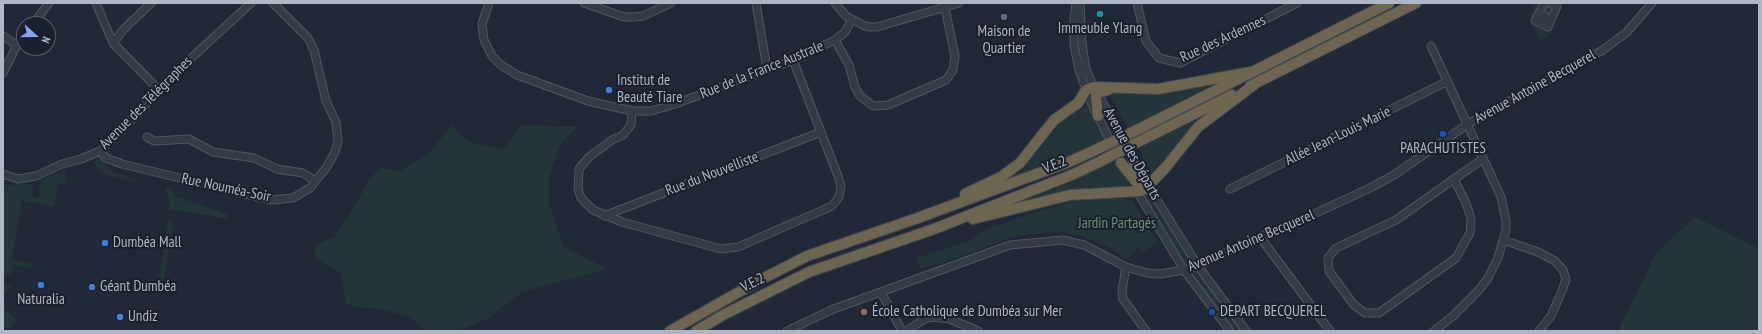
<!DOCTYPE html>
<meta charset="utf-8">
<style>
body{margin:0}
#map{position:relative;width:1762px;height:334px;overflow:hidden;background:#212938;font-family:"PT Sans Narrow",sans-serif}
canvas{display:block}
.frame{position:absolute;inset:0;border:4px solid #afb6c5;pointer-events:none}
.north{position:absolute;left:16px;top:16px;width:40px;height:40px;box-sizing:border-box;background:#1a202d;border:1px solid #565c6a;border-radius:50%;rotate:111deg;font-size:11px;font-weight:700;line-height:16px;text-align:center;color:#afb6c5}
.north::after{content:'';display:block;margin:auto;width:14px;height:18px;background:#82a7f6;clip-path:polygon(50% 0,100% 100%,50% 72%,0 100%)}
</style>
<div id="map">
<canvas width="1762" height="334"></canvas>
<div class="frame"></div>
<div class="north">N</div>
</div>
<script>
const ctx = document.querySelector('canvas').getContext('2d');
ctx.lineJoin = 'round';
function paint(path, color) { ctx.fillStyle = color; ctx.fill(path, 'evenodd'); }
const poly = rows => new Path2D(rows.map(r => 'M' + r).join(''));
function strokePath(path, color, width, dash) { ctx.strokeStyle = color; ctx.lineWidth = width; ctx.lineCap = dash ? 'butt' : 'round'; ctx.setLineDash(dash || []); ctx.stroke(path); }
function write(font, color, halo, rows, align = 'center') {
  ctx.font = font + ' "PT Sans Narrow",sans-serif'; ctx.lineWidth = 4; ctx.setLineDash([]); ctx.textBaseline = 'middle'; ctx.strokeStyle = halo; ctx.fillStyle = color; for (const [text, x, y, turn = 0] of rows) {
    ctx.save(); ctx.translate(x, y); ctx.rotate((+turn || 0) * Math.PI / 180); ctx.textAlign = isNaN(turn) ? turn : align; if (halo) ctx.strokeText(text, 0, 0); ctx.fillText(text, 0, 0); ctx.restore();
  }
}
paint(poly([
 [1536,3,1560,3,1562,7,1549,36,1540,41,1530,16],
 [1212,83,1214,84,1128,128,1110,96,1112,92],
 [1087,106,1090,107,1106,141,1042,169,1005,181,1022,170,1058,126,1073,114],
 [1207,111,1206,115,1162,169,1150,174,1139,148],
 [451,125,469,142,503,149,522,125,577,127,560,145,549,177,550,206,563,246,607,269,522,292,487,319,457,331,424,331,412,318,381,309,353,307,345,302,341,273,316,259,314,245,334,237,349,216,369,180,380,168,400,171,430,153],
 [100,159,113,172,148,184,105,175,98,170,94,161],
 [1115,159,1128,182,1129,186,1126,188,1110,188,1070,192,1011,207,1025,199,1067,184],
 [65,170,66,184,58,183,54,206,22,201,12,260,33,264,32,268,15,265,12,266,13,275,3,273,3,185,33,184,32,196,39,198,40,180],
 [1148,185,1246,331,1230,331,1184,270,1141,191],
 [169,186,175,196,227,214,230,219,168,209,169,199,165,189],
 [1111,198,1132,200,1157,242,1142,253,1138,248,1127,260,1111,248,1084,237,1058,231,1016,236,937,265,936,263,920,269,916,258,971,240,986,229,1057,205,1085,199],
 [1695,217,1759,249,1759,331,1618,331,1656,253],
 [166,220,171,221,173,224,163,285,166,290,158,288,158,284,168,223,166,222],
 [3,283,12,285,4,298,5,309,16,320,10,329,4,328,3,329]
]), '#233539');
const minor = poly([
 [96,3,113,43,159,90],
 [489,3,482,24,484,40,492,56,501,65,517,75,588,101,632,111,651,111,675,104,793,60,835,40,845,32,852,19],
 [584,3,624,17,633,17,643,16,671,3],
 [756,3,767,69],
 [835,3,846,16,865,26,871,27,877,27,959,3],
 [1076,3,1074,19,1074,45,1079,70,1089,98,1123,167],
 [1080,3,1082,44,1086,69,1094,87,1137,166],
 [1137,3,1146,41,1159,58,1180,63,1297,3],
 [1544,3,1535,21,1548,27,1557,6,1550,3],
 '1541.5 18a2.5 2.5 0 1 1 5 0a2.5 2.5 0 1 1-5 0Z',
 [33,24,49,3],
 [3,36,17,45],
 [835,40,849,65,855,87,860,96,873,106,888,105,946,80,953,70,955,56,944,3],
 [113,43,124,29,151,3],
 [1431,46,1501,197,1506,221,1506,230,1498,258,1488,278,1479,290,1453,316,1434,331],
 [3,73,17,45,24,36],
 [632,111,631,125,623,135,612,140,589,157,579,169,578,189,581,198,593,210,622,222,721,249,738,247,832,206,839,197,841,186,838,176,793,60],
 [147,137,154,141,189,139,213,152,254,158,277,169,303,173,315,181],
 [100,151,106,158,122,164,270,200,293,198,310,188,326,168,334,154,338,143,336,122,326,101,314,50,308,38,273,3],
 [3,174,18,179,36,176,62,164,81,159,100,151,130,121,175,73,251,3],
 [1454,179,1466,203,1471,219,1470,233,1456,258,1379,313,1365,313,1354,305,1329,271,1328,258,1336,248,1396,220,1454,179,1483,159],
 [1146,182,1198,266,1246,331],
 [1135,188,1184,270,1230,331],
 [1230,189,1446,82],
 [604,216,821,132],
 [1260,237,1330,331],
 [1503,240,1538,252,1555,261,1563,270,1566,279,1562,291,1551,316,1539,331],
 [1126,267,1122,291,1123,299,1146,331],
 [881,292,902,331],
 [787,331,831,310,1010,245,1063,240,1084,245,1126,267,1147,273,1160,274,1184,270,1198,266,1260,237,1299,221,1372,187,1394,175,1468,124,1603,50,1627,32,1652,3],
 [906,331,923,320,931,317,950,319,978,331]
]);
const highway = poly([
 [1250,86,1416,3],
 [1098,116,1096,96,1097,93,1108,90],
 [1127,135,1389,3],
 [1132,145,1232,95],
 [1134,162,1140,180,1139,188],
 [1121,163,1137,183,1148,185],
 [965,194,1001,177,1020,163,1054,120,1078,103,1086,90,1094,87,1158,89,1251,72],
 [973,219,1070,195,1141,191,1145,189,1166,167,1198,127,1255,84],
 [670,331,762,279,807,256,915,219,1069,162,1093,151],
 [696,331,723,315,809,272,934,229,1074,174,1099,162]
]);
strokePath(minor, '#4f5663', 9);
strokePath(highway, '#3f4653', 12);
strokePath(minor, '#343b48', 7);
strokePath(highway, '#6e6551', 10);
const highwayBridge = poly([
 [1093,151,1127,135],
 [1099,162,1132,145]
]);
strokePath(highwayBridge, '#3f4653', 12, []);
strokePath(highwayBridge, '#6e6551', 10);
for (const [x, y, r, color] of [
 [1100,14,4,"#0f9aa8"],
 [1004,17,4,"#5c6f8a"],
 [609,90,4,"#3f7fe0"],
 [1443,134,4,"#1a4fb4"],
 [105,243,4,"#3f7fe0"],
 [41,285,4,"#3f7fe0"],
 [92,287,4,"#3f7fe0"],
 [864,312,4,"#8d6e63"],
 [1212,312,4,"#1a4fb4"],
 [120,317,4,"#3f7fe0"]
]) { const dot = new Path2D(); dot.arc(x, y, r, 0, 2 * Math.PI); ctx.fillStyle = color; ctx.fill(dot); strokePath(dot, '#1a202d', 1.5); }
write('15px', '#afb6c5', '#1a202d', [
 ["Immeuble Ylang",1100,29,"center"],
 ["Maison de",1004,32,"center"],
 ["Quartier",1004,49,"center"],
 ["Institut de",617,81],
 ["Beauté Tiare",617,98],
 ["PARACHUTISTES",1443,149,"center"],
 ["Dumbéa Mall",113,243],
 ["Géant Dumbéa",100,287],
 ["Naturalia",41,300,"center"],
 ["École Catholique de Dumbéa sur Mer",872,312],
 ["DEPART BECQUEREL",1220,312],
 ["Undiz",128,317]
], 'left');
write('15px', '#afb6c5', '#1a202d', [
 ["Rue des Ardennes",1223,39,-25],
 ["Rue de la France Australe",762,70,-22],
 ["Avenue Antoine Becquerel",1535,87,-29],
 ["Avenue des Télégraphes",146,103,-45],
 ["Allée Jean-Louis Marie",1338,136,-26],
 ["Avenue des Départs",1132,154,61],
 ["V.E.2",1055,165,-22],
 ["Rue du Nouvelliste",712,174,-21],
 ["Rue Nouméa-Soir",226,188,12],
 ["Avenue Antoine Becquerel",1251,241,-23],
 ["V.E.2",753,283,-27]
]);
write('15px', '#669574', '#1a202d', [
 ["Jardin Partagés",1117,224]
]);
</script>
